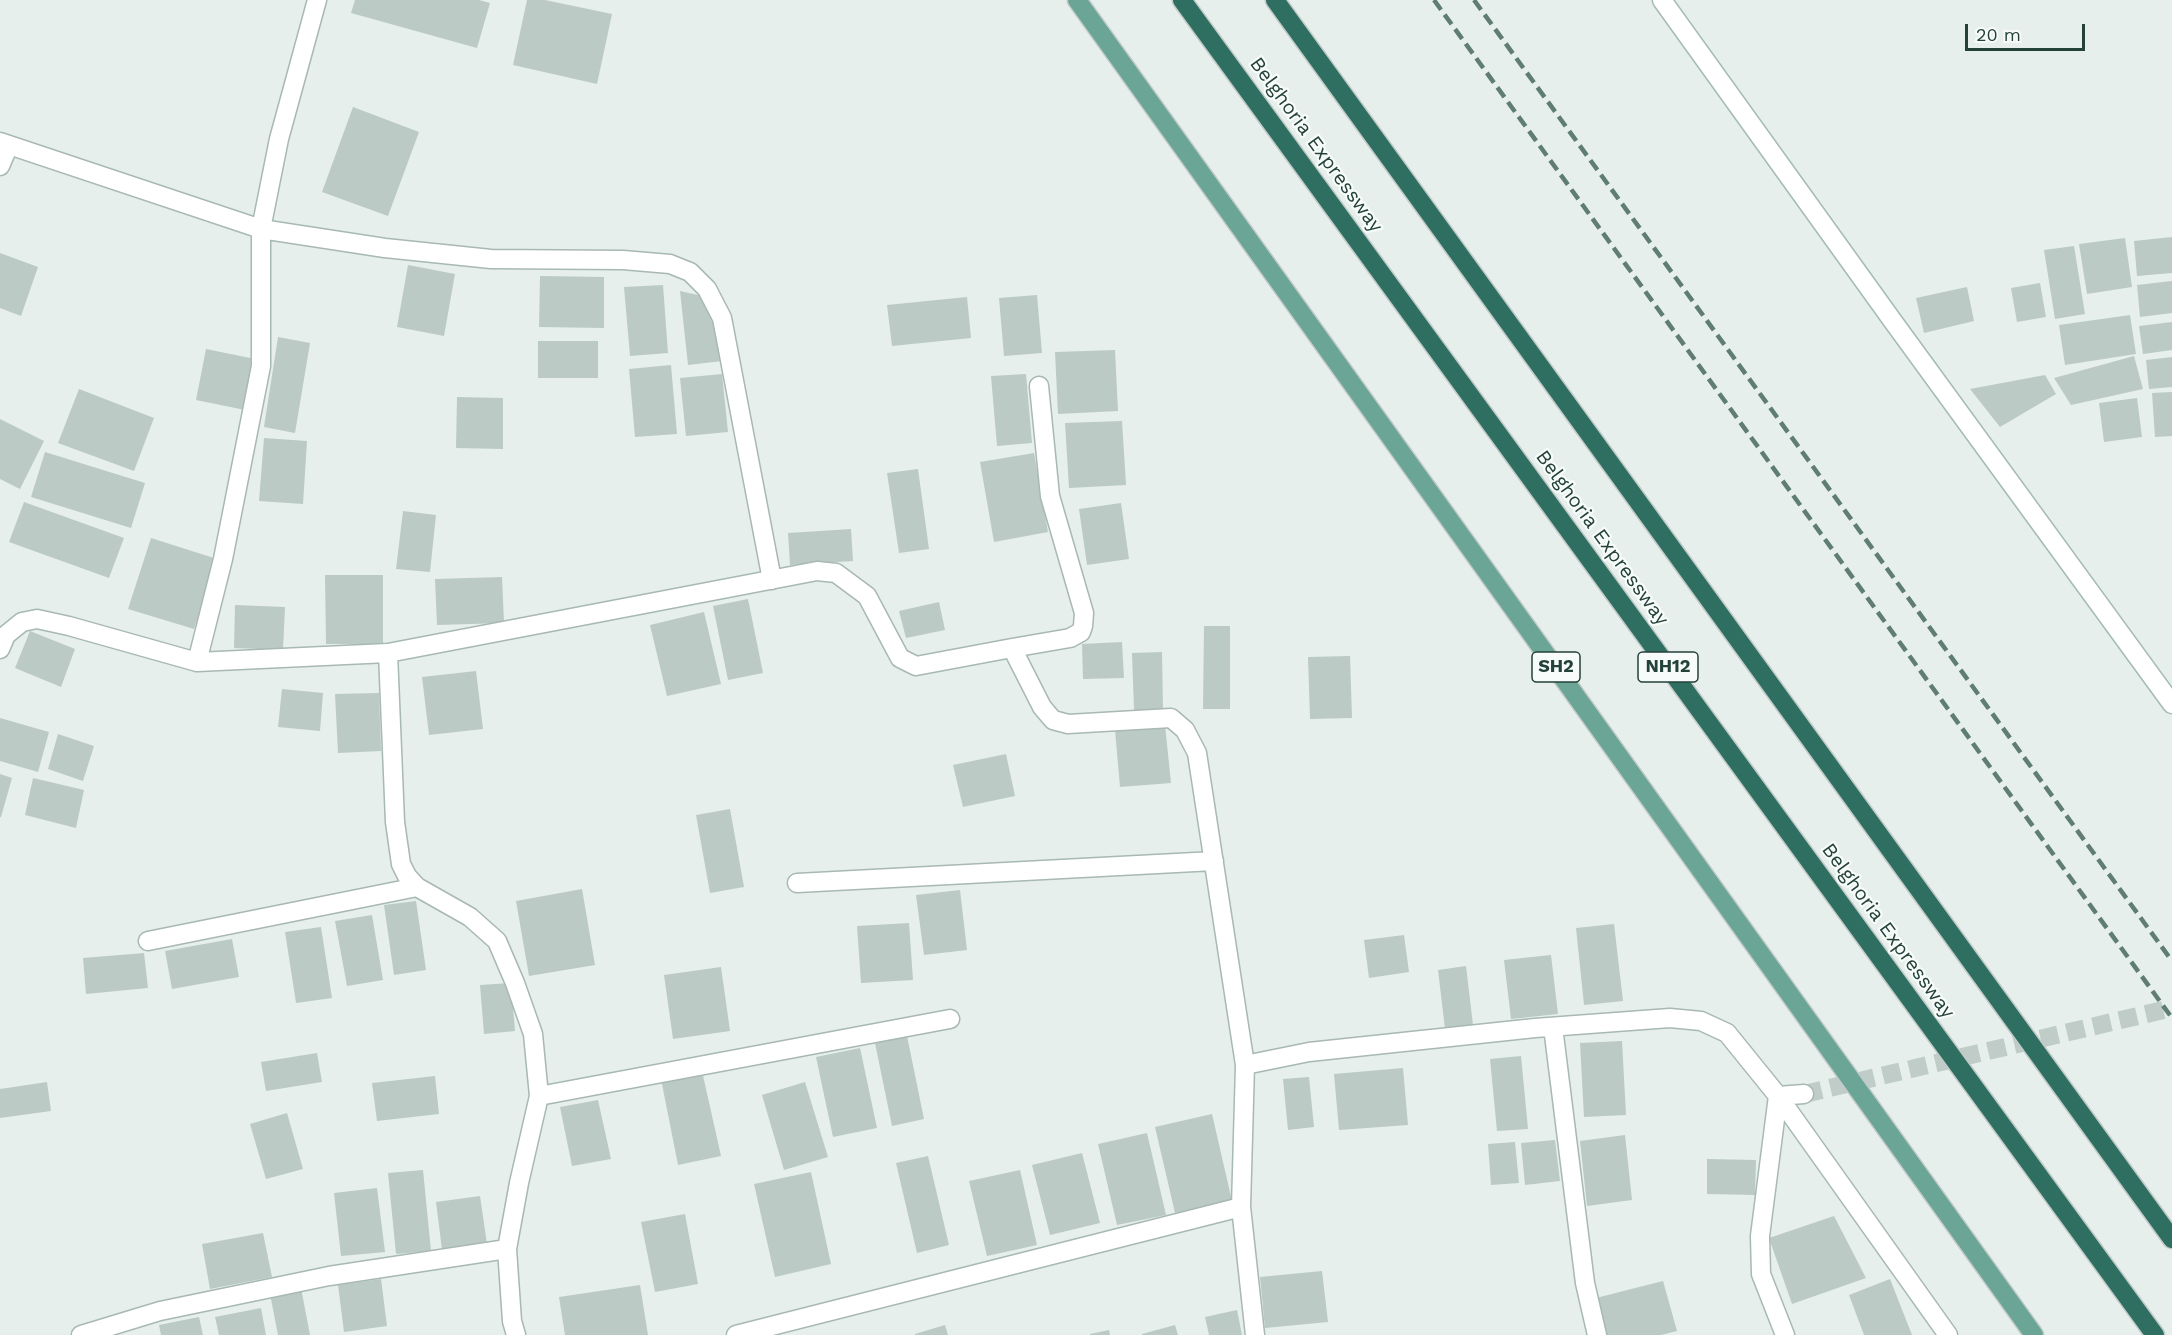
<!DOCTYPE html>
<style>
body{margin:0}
#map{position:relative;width:2172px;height:1335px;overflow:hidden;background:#e6efeb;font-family:"Work Sans",sans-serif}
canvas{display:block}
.scale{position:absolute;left:1965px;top:24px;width:120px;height:27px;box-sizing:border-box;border:3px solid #24423a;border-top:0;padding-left:8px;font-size:18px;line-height:21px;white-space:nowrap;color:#24423a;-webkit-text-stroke:4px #f7fbf9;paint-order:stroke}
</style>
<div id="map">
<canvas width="2172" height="1335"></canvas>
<div class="scale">20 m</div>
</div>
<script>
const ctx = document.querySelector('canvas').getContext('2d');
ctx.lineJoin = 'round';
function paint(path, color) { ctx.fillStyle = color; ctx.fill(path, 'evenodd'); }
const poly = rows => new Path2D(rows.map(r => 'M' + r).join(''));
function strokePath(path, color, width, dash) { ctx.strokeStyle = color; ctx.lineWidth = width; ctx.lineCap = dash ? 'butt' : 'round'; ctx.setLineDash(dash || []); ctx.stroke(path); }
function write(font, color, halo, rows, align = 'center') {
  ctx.font = font + ' "Work Sans",sans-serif'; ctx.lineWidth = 4.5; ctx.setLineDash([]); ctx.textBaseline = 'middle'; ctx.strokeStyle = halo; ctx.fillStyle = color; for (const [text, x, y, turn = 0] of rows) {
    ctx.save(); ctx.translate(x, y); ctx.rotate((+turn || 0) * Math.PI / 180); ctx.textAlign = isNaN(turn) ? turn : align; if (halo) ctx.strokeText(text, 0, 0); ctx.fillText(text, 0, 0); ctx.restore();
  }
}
paint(poly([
 [355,0,479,0,490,3,477,48,351,13],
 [527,0,545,0,612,14,597,84,513,65],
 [353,107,419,132,388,216,322,192],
 [2172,237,2172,273,2137,276,2134,241],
 [2125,238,2132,287,2087,294,2079,244],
 [2074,246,2085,314,2055,319,2044,250],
 [0,253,38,267,21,316,0,308],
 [408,265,455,274,444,336,397,327],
 [540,276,604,277,604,328,539,327],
 [2172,281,2172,313,2140,317,2137,285],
 [2040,283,2046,317,2017,322,2011,288],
 [663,285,668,353,630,356,624,287],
 [1967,287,1974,321,1924,333,1916,298],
 [680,291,707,297,722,361,688,365],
 [1037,295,1042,353,1004,356,999,298],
 [967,297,971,338,892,346,887,305],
 [2130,315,2136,354,2065,365,2059,325],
 [2172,322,2172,350,2143,354,2139,326],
 [278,337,310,343,295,433,264,427],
 [538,341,598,341,598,378,538,378],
 [206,349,255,359,245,410,196,400],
 [1115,350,1118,411,1058,414,1055,352],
 [2134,356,2143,389,2071,405,2054,378],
 [2172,357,2172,387,2149,389,2146,360],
 [671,365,677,434,635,437,629,369],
 [722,374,728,432,686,436,680,378],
 [1026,374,1032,443,997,446,991,376],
 [2045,375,2056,394,2000,427,1970,389],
 [79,389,154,418,134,471,58,443],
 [2172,392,2172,436,2155,437,2152,393],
 [457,397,503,398,503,449,456,448],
 [2137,398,2142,437,2104,442,2099,403],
 [0,419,44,441,20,489,0,479],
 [1122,421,1126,485,1069,488,1065,423],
 [264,438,307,441,303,504,259,501],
 [45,452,145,483,131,528,31,497],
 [1034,453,1048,532,994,542,980,462],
 [918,469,929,549,899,553,887,473],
 [24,502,124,538,109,578,9,542],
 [1121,503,1129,559,1087,565,1079,509],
 [403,511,436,515,430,572,396,569],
 [851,529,853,561,790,565,788,533],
 [151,538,217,559,194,629,128,609],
 [325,575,383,575,383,644,326,644],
 [502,577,504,623,437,625,435,579],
 [748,599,763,673,728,680,713,606],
 [939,602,945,630,906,638,899,611],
 [235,605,285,607,283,650,234,648],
 [704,612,721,684,667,696,650,625],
 [1204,626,1230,626,1230,709,1203,709],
 [30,631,75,649,61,687,15,668],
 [1122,642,1124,678,1083,679,1082,644],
 [1162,652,1163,710,1134,710,1132,653],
 [1350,656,1352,718,1310,719,1308,657],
 [476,671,483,729,429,735,422,677],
 [282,689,323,693,320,731,278,727],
 [379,693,381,751,338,753,335,694],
 [0,718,49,732,38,772,0,761],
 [1165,725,1171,783,1120,787,1115,730],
 [58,734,94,746,83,781,48,769],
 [1006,754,1015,796,963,807,953,765],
 [0,774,12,778,1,817,0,817],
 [33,778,84,790,76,828,25,815],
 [730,809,744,887,710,893,696,815],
 [582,889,595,965,529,976,516,901],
 [960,890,967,950,924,955,916,895],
 [416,901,426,970,394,975,384,905],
 [372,915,383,980,347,986,335,921],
 [909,923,913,980,861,983,857,926],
 [1614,924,1623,1001,1584,1005,1576,928],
 [321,927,332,998,296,1003,285,932],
 [1404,935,1409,972,1369,978,1364,940],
 [232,939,239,977,172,989,165,951],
 [144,953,148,988,86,994,83,958],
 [1551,955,1558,1014,1511,1019,1504,960],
 [1466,966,1473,1025,1445,1029,1438,970],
 [721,967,730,1031,673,1039,664,975],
 [511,983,515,1031,484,1034,480,985],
 [907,1036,924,1119,892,1126,875,1043],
 [1622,1041,1626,1115,1584,1117,1580,1043],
 [860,1048,877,1128,833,1137,816,1057],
 [317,1053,322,1082,266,1091,261,1062],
 [1521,1056,1528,1129,1497,1131,1490,1059],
 [1403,1068,1408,1125,1339,1130,1334,1074],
 [702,1071,721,1156,678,1165,661,1079],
 [435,1076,439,1114,377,1121,372,1083],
 [1309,1077,1314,1127,1288,1130,1283,1079],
 [47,1082,51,1111,0,1118,0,1089],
 [805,1082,828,1157,784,1170,762,1095],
 [598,1100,611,1159,572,1166,560,1107],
 [287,1113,303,1169,266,1179,250,1124],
 [1212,1114,1232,1201,1175,1213,1155,1127],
 [1147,1133,1166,1215,1117,1225,1098,1144],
 [1625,1135,1632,1200,1587,1206,1580,1141],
 [1555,1140,1560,1181,1525,1185,1521,1143],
 [1515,1142,1519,1183,1491,1185,1488,1144],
 [1082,1153,1100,1223,1050,1235,1032,1165],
 [928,1156,949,1245,917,1253,896,1163],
 [1707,1159,1756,1160,1755,1195,1707,1194],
 [423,1170,431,1251,396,1254,388,1173],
 [1020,1170,1037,1245,987,1256,969,1181],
 [811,1172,831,1264,775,1277,754,1184],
 [377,1188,385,1252,341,1256,334,1193],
 [480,1196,487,1244,442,1250,436,1202],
 [685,1214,698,1284,655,1292,641,1222],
 [1834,1216,1866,1278,1792,1304,1769,1238],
 [263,1233,272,1277,210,1289,202,1244],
 [1322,1271,1328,1322,1265,1328,1260,1277],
 [381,1279,387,1326,344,1332,338,1285],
 [1890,1279,1912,1335,1864,1335,1849,1295],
 [1663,1281,1677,1331,1661,1335,1605,1335,1596,1298],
 [640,1285,648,1335,565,1335,559,1297],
 [301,1288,310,1335,278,1335,270,1294],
 [261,1308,266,1335,219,1335,215,1317],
 [1237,1310,1242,1335,1209,1335,1205,1317],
 [199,1317,203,1335,161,1335,159,1325],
 [945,1325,948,1335,915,1335,915,1334],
 [1175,1325,1178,1335,1142,1335,1142,1334],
 [1109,1330,1110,1335,1090,1335,1090,1334]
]), '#bbcac4');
strokePath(poly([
 [1804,1094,2172,1008]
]), '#bfccc8', 18, [18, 9]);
const street = poly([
 [317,0,279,139,261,229,261,366,223,559,197,662,388,653,395,822,401,864,407,876,417,887,470,917,497,941,515,983,533,1034,539,1096,519,1183,507,1249,512,1321,516,1335],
 [0,142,261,229,385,248,491,259,623,260,670,264,690,272,707,289,722,318,772,580],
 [0,166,9,145],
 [1012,648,1070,638,1081,632,1083,626,1084,613,1050,496,1039,386],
 [0,649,6,635,22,622,37,619,69,626,197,662],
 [388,653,817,571,836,573,867,596,900,658,916,666,1012,648,1042,707,1053,720,1068,724,1171,718,1185,730,1197,753,1245,1065,1241,1207,736,1335],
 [797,883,1214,861],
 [148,941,417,887],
 [1553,1027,1585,1283,1597,1335],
 [1245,1065,1309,1052,1535,1028,1670,1018,1701,1021,1727,1033,1778,1096,1948,1335],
 [539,1096,950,1019],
 [1241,1207,1255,1335],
 [81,1335,160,1311,329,1276,507,1249],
 [1785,1335,1761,1274,1760,1236,1778,1096,1804,1094]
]);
const secondary = poly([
 [1662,0,1892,320,2172,704]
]);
const primary = poly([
 [1077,0,2034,1335]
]);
const highway = poly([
 [1182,0,2155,1335],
 [1275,0,2172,1239]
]);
strokePath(street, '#a8b8b2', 21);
strokePath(secondary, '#a4bbb3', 21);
strokePath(primary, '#c2cac8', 21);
strokePath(highway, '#c2cac8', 21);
strokePath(street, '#fff', 18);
strokePath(secondary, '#fff', 18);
strokePath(primary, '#6aa596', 18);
strokePath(highway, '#2f6f62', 18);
strokePath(poly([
 [1434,0,2172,1018],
 [1474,0,2172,961]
]), '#5f7d75', 4.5, [12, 6]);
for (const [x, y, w] of [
 [1556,667,48],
 [1668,667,60]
]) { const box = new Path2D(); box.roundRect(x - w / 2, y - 15, w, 30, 4.5); ctx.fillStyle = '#f7fbf9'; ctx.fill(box); strokePath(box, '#24423a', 1.5); }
write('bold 18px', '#24423a', null, [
 ["SH2",1556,667],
 ["NH12",1668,667]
]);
write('20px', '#24423a', '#f7fbf9', [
 ["Belghoria Expressway",1316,145,54],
 ["Belghoria Expressway",1602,538,54],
 ["Belghoria Expressway",1888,931,54]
]);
</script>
